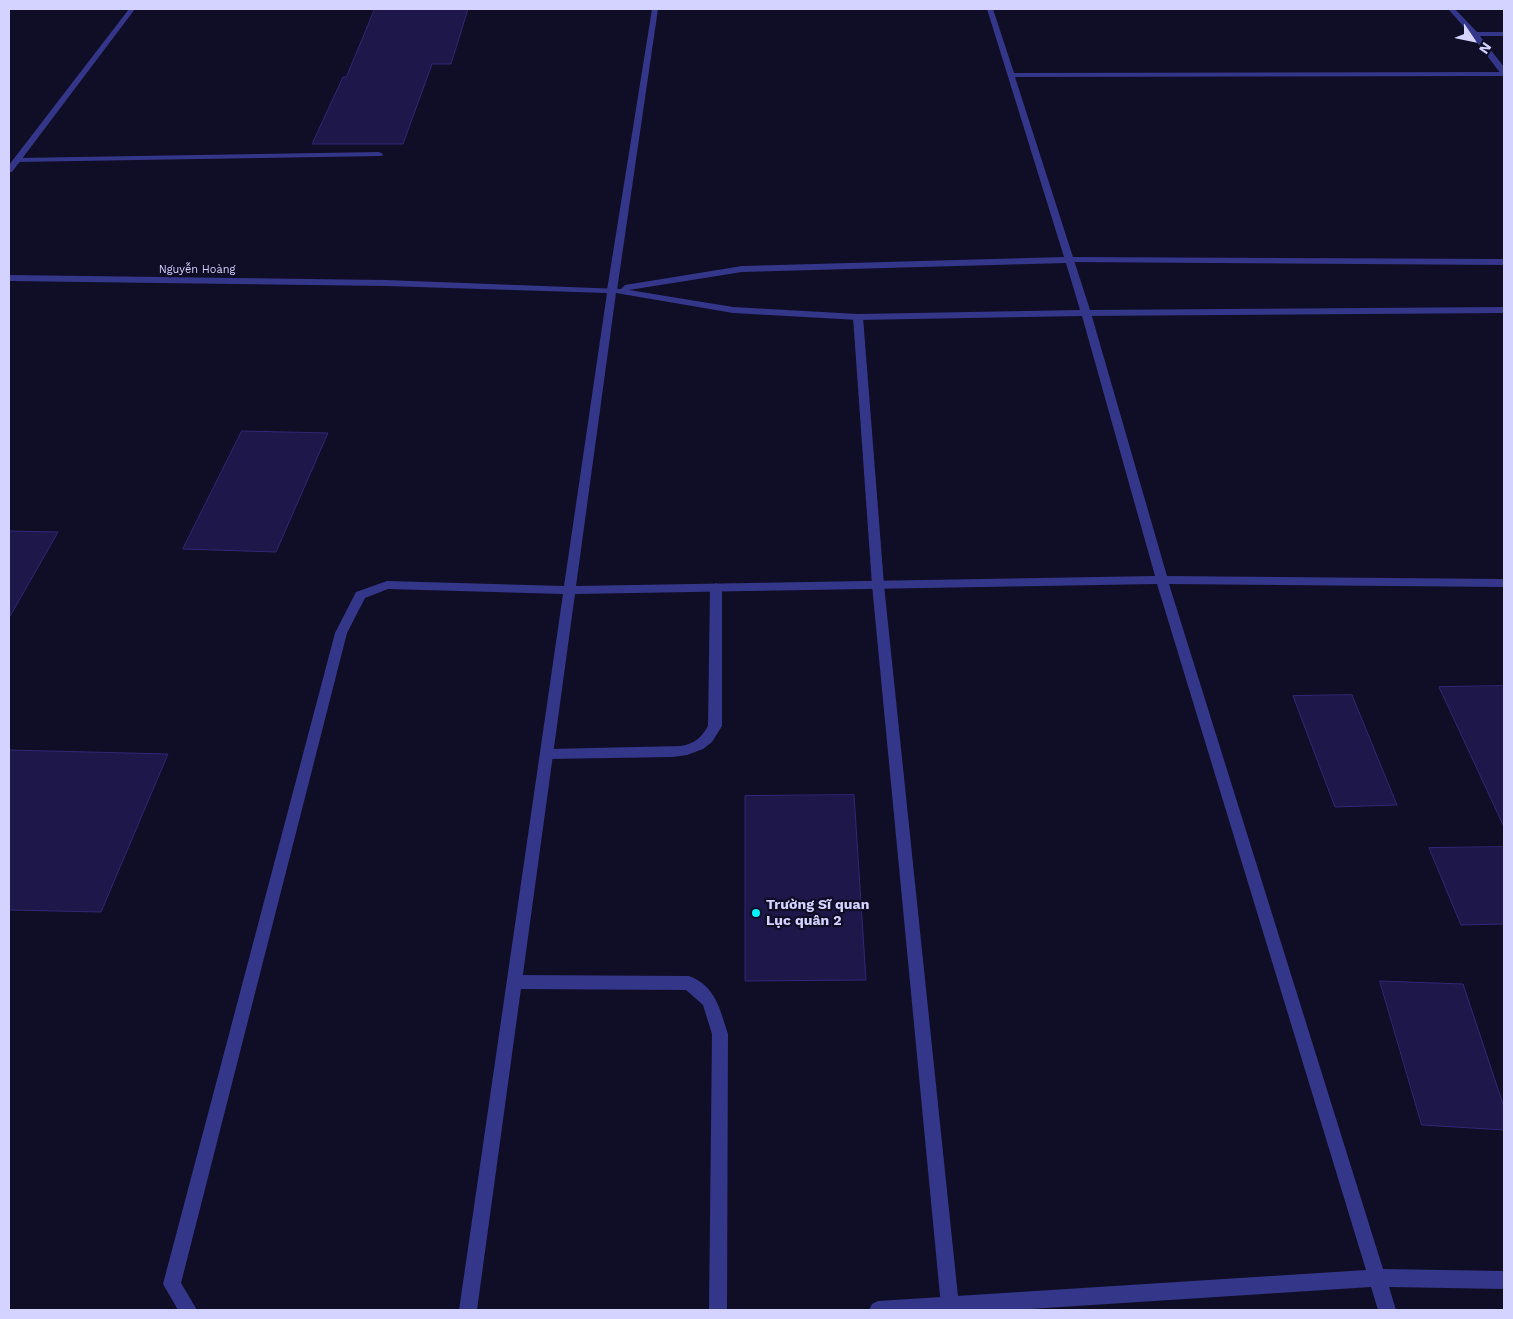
<!DOCTYPE html>
<html>
<head>
<meta charset="utf-8">
<style>
	body { margin:0 }
	#map { position:relative; width:1513px; height:1319px; overflow:hidden; background:#100d26; font-family:"Work Sans",sans-serif }
	canvas { display:block }
	.frame { position:absolute; inset:0; border:10px solid #d4d2ff; pointer-events:none }
	.north { position:absolute; left:1448px; top:15px; width:50px; height:50px; -webkit-text-stroke:4px #100d26; paint-order:stroke; rotate:124deg; font-size:14px; font-weight:700; line-height:20px; text-align:center; color:#d4d2ff }
	.north::after { content:''; display:block; margin:auto; width:18px; height:22px; background:#d4d2ff; clip-path:polygon(50% 0,100% 100%,50% 72%,0 100%) }
</style>
</head>
<body>
<div id="map">
<canvas width="1513" height="1319"></canvas>
<div class="frame"></div>
<div class="north">N</div>
</div>
<script>
const c = document.querySelector('canvas').getContext('2d');
c.lineJoin = 'round';
function fill(path, color) { c.fillStyle = color; c.fill(path, 'evenodd'); }
function stroke(path, color, width, dash) { c.strokeStyle = color; c.lineWidth = width; c.lineCap = dash ? 'butt' : 'round'; c.setLineDash(dash || []); c.stroke(path); }
function write(font, color, halo, rows, align = 'center') {
  c.font = font + ' "Work Sans",sans-serif'; c.lineWidth = 4.5; c.setLineDash([]); c.textBaseline = 'middle'; c.strokeStyle = halo; c.fillStyle = color; for (const [text, x, y, turn = 0] of rows) {
    c.save(); c.translate(x, y); c.rotate((+turn || 0) * Math.PI / 180); c.textAlign = isNaN(turn) ? turn : align; if (halo) c.strokeText(text, 0, 0); c.fillText(text, 0, 0); c.restore();
  }
}
const building = new Path2D(`
	M375 9H468L451 64H432L403 144H312L343 77H346Z
	M242 431 328 433 276 552 183 549Z
	M9 531 58 532 9 618Z
	M1504 686V827L1439 687Z
	M1352 695 1397 805 1335 807 1293 696Z
	M9 750 168 754 101 912 9 910Z
	M854 795 866 980 745 981V796Z
	M1504 847V924L1461 925 1429 848Z
	M1380 981 1463 984 1504 1107V1130L1422 1125Z`);
const service = new Path2D(`
	M652 9H658L617 290 612 293 607 290Z
	M1448 9H1455L1477 32H1504V36H1480L1504 67V74H1501L1472 36Z
	M379 152 383 154 382 156 17 162 13 160 17 158Z
	M1069 257 1504 259V265L1066 262 1064 260Z
	M1504 307V313L1086 316 1081 313 1086 310Z
	M858 314 863 317 884 585 959 1306 957 1310H943L941 1306 872 585 853 317Z
	M716 583 722 587V726L712 742 703 749 687 755 673 757 548 759 543 758 541 754 543 750 548 749 681 746C694 744 702 737 708 726L710 587Z
	M515 975 689 976C716 986 720 1010 728 1034L727 1310H709L712 1034 703 1005 686 990 515 989 510 987 507 982 510 977Z`);
const minor = new Path2D(`
	M129 9H135L12 172H9V165Z
	M987 9H993L1014 73 1504 72V76L1015 77 1091 313 1167 576 1504 579V587L1169 584 1383 1269 1504 1271V1289L1389 1287 1396 1310H1378L1371 1287 1015 1310H869L872 1304 878 1301 1366 1270 1157 584 575 594 477 1310H459L563 594 388 589 365 598 347 633 181 1283 197 1310H178L163 1284 335 633 356 592 387 581 564 586 607 293 386 286 9 281V275L386 280 621 289 625 285 742 266 1064 257ZM1066 263 1080 310 858 314 733 307 629 290 742 272ZM616 293 733 313 858 320 1082 316 1155 576 576 586Z`);
const markers = [
	[756,913,5,"#00f4fd"]
];
const farStreetnames = [
	["Nguyễn Hoàng",197,270]
];
const poiNames = [
	["Trường Sĩ quan",766,905],
	["Lục quân 2",766,921]
];
fill(building, '#1e1749');
stroke(building, '#322776', 1);
fill(service, '#343689');
fill(minor, '#343689');
for (const [x, y, r, color] of markers) { const dot = new Path2D(); dot.arc(x, y, r, 0, 2 * Math.PI); c.fillStyle = color; c.fill(dot); stroke(dot, '#100d26', 2); }
write('11px', '#d4d2ff', '#100d26', farStreetnames);
write('bold 14px', '#d4d2ff', '#100d26', poiNames, 'left');
</script>
</body>
</html>
